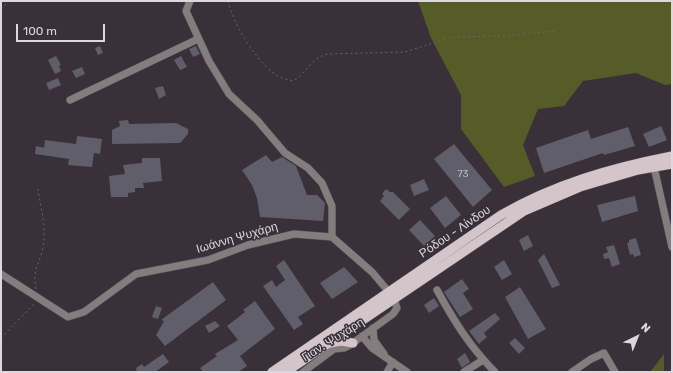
<!DOCTYPE html>
<html>
<head>
<meta charset="utf-8">
<style>
	body { margin:0 }
	#map { position:relative; width:673px; height:373px; overflow:hidden; background:#393039; font-family:Rubik,sans-serif }
	canvas { display:block }
	.frame { position:absolute; inset:0; border:2px solid #ded8de; pointer-events:none }
	.north { position:absolute; left:617px; top:317px; width:40px; height:40px; -webkit-text-stroke:3px #393039; paint-order:stroke; rotate:43deg; font-size:11px; font-weight:700; line-height:16px; text-align:center; color:#ded8de }
	.north::after { content:''; display:block; margin:auto; width:14px; height:18px; background:#ded8de; clip-path:polygon(50% 0,100% 100%,50% 72%,0 100%) }
	.scale { position:absolute; left:16px; top:24px; width:89px; height:18px; box-sizing:border-box; border:2px solid #ded8de; border-top:0; padding-left:5px; font-size:12px; line-height:14px; white-space:nowrap; color:#ded8de; -webkit-text-stroke:3px #393039; paint-order:stroke }
</style>
</head>
<body>
<div id="map">
<canvas width="673" height="373"></canvas>
<div class="frame"></div>
<div class="north">N</div>
<div class="scale">100 m</div>
</div>
<script>
const c = document.querySelector('canvas').getContext('2d');
c.lineJoin = 'round';
function fill(path, color) { c.fillStyle = color; c.fill(path, 'evenodd'); }
function stroke(path, color, width, dash) { c.strokeStyle = color; c.lineWidth = width; c.lineCap = dash ? 'butt' : 'round'; c.setLineDash(dash || []); c.stroke(path); }
function write(font, color, halo, rows, align = 'center') {
  c.font = font + ' Rubik,sans-serif'; c.lineWidth = 3; c.setLineDash([]); c.textBaseline = 'middle'; c.strokeStyle = halo; c.fillStyle = color; for (const [text, x, y, turn = 0] of rows) {
    c.save(); c.translate(x, y); c.rotate((+turn || 0) * Math.PI / 180); c.textAlign = isNaN(turn) ? turn : align; if (halo) c.strokeText(text, 0, 0); c.fillText(text, 0, 0); c.restore();
  }
}
const green = new Path2D(`
	M418 1H672V84L665 85 636 73 583 81 564 106 538 109 523 145 535 176 504 187 461 129V95L431 38Z
	M664 354V372H650Z`);
const building = new Path2D(`
	M100 46 103 53 98 55 95 48Z
	M196 46 200 54 193 57 189 49Z
	M56 56 61 65 59 66 61 71 55 74 48 60Z
	M181 56 187 67 180 70 174 60Z
	M82 67 85 74 76 78 72 71Z
	M58 78 61 85 49 90 46 83Z
	M163 86 166 95 159 99 155 88Z
	M128 120 129 124 176 123 188 129V134L180 143 112 144V130L120 126 119 121Z
	M661 126 667 140 649 147 643 134Z
	M628 127 635 146 604 155 603 153 544 173 536 148 588 130 591 139Z
	M77 136 102 139 100 154 94 153 92 167 68 165 69 159 35 154 36 146 44 148 45 140 76 144Z
	M454 144 492 190 473 207 434 159Z
	M266 155 272 162 282 157 296 166 307 195H317L325 203 323 221 260 217 257 198 252 185 242 170Z
	M142 158H160L162 181 143 183 144 188H135V192L128 193V197H111L109 176 125 174 123 165 142 163Z
	M424 179 429 190 414 196 410 185Z
	M386 189 390 192H393L410 209 399 220 380 201 384 196 382 194Z
	M446 196 461 215 445 228 430 208Z
	M635 196 638 211 602 222 597 205Z
	M420 220 435 236 424 246 409 230Z
	M528 235 533 246 524 251 519 240Z
	M636 238 641 255 634 257 633 254 630 255 627 243H629V240Z
	M614 245 620 264 612 267 609 258 604 259 603 254 608 252 606 247Z
	M544 254 560 285 552 288 538 260Z
	M284 260 315 306 298 317 303 324 294 330 263 286 272 280 276 287 285 280 276 266Z
	M504 260 512 274 502 280 494 267Z
	M344 267 358 282 332 299 320 283Z
	M462 279 469 289 463 293 473 309 460 317 444 292Z
	M213 282 226 300 165 346 156 335 164 321 161 320Z
	M520 287 546 329 528 339 505 297Z
	M434 298 439 306 429 313 424 305Z
	M255 301 275 329 240 356 247 366 238 372H203L200 368 217 356 215 354 238 340 227 326 245 312 243 310Z
	M156 306 162 308 158 319 152 317Z
	M495 313 500 319 484 333 487 337 479 344 469 331Z
	M215 321 220 326 209 333 205 326Z
	M515 338 525 348 519 354 509 343Z
	M465 353 470 362 462 368 457 359Z
	M163 354 169 362 155 372H137L136 368 142 364 144 367Z`);
const path = new Path2D(`
	M228 1C233 23 253 56 271 71 277 77 285 79 293 81 307 73 309 60 327 54L405 52 452 37 502 36 556 31
	M1 9 9 1
	M36 289C32 267 40 265 43 247 47 226 40 207 38 188
	M1 338 34 304`);
const minor = new Path2D(`
	M190 1 186 11 209 61 229 94 257 120 285 153 308 168 322 183 332 206V237
	M70 100 198 39
	M654 167 672 247
	M1 274 68 317 84 312 136 274 208 260 248 245 294 234 332 237 372 272 389 292 395 302 397 308 393 314 350 345 344 348 334 349 303 372
	M437 290C454 321 470 347 495 372
	M373 328 374 340 384 354
	M362 336 372 348 407 372
	M387 372 393 362
	M464 372 483 360
	M572 372 591 359 604 353 615 372`);
const major = new Path2D(`
	M330 343 341 341 353 343
	M272 372 501 215C555 184 611 168 672 156
	M286 372 524 211 580 187 638 170 672 164`);
const numberNames = [
	["73",463,174]
];
const streetNames = [
	["Ρόδου - Λίνδου",455,232,-34],
	["Ιωάννη Ψυχάρη",237,238,-16],
	["Γιαν. Ψυχάρη",333,340,-32]
];
fill(green, '#555c27');
fill(building, '#605e6b');
stroke(minor, '#574e57', 8);
stroke(major, '#574e57', 10);
stroke(path, '#6d646d', 1, [2, 3]);
stroke(minor, '#837d7e', 7);
stroke(major, '#d3c5c9', 9);
write('10px', '#bebac1', null, numberNames);
write('12px', '#ded8de', '#393039', streetNames);
</script>
</body>
</html>
